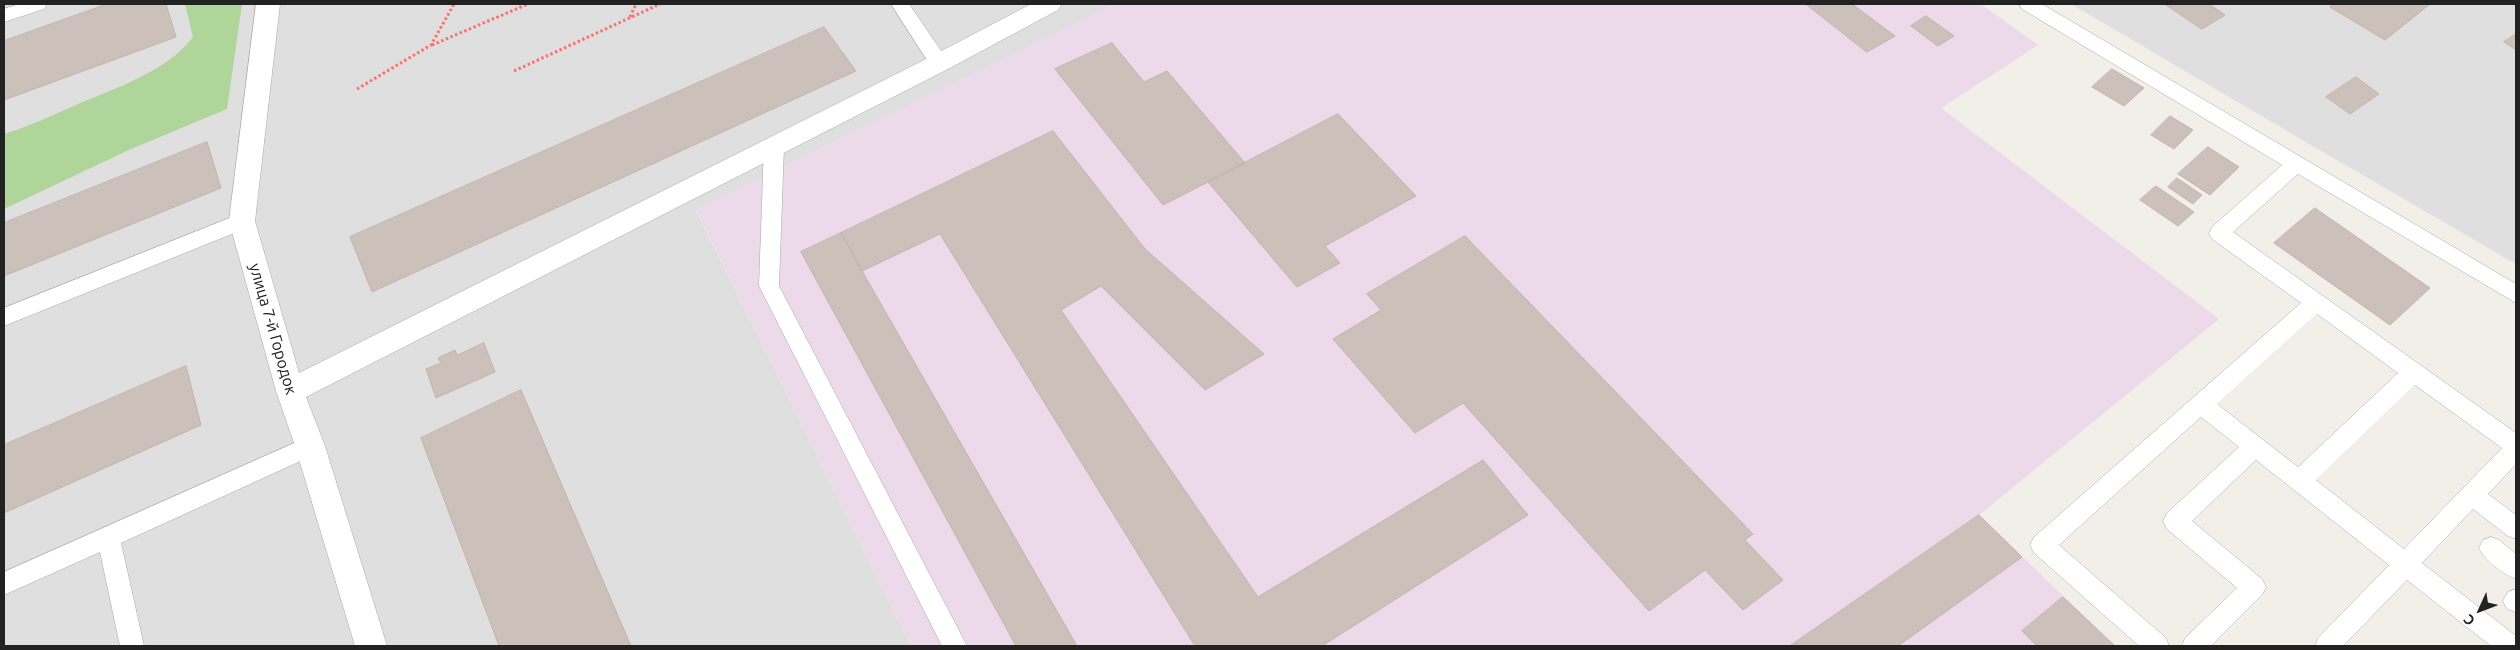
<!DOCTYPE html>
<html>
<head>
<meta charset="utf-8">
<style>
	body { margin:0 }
	#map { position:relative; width:2520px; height:650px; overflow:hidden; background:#f2eee8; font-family:Ubuntu,sans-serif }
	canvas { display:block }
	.frame { position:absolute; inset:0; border:5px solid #222; pointer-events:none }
	.north { position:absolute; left:2455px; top:585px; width:50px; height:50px; -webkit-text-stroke:4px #fff; paint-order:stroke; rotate:227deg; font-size:14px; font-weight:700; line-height:20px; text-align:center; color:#222 }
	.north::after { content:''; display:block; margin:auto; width:18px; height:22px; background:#222; clip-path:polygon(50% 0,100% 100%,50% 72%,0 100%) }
</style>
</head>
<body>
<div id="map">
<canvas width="2520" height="650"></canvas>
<div class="frame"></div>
<div class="north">С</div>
</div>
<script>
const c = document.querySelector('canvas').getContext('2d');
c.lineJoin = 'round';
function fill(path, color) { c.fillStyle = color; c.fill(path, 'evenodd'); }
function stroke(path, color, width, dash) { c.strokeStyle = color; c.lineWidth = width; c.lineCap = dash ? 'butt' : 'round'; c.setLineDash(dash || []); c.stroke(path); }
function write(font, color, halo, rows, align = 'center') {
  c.font = font + ' Ubuntu,sans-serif'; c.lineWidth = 4; c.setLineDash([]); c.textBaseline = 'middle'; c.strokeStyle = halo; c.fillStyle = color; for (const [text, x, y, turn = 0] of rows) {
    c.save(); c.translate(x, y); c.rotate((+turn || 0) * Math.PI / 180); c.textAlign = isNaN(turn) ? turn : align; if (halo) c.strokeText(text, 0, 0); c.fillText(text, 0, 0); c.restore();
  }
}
const residential = new Path2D(`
	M4 4H1115L696 210 911 646H4Z
	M2071 4H2516V264L2304 141Z`);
const industrial = new Path2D(`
	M1115 4H1980L2038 45 1941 108 2219 319 1979 515 2115 646H911L696 209Z`);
const forest = new Path2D(`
	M185 4H242L227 109 131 149 4 209V134C27 127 49 117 71 107 112 89 166 73 193 37Z`);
const building = new Path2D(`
	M107 4H166L176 37 4 100V41Z
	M1806 4H1852L1895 36 1867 52Z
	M2165 4H2209L2225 15 2202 29Z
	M2334 4H2430L2385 40 2330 7Z
	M1926 16 1954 36 1938 46 1911 26Z
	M824 27 856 71 372 292 350 237Z
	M2516 34V50L2504 42Z
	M1112 43 1144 82 1167 71 1245 163 1163 205 1055 69Z
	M2112 69 2144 88 2124 106 2092 87Z
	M2356 77 2379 94 2350 114 2326 97Z
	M1338 114 1416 196 1325 246 1340 263 1297 287 1208 182Z
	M2170 116 2193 130 2174 149 2151 135Z
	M1053 131 1145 249 1264 354 1205 390 1101 286 1061 310 1258 597 1483 460 1528 515 1322 646H1195L940 234 862 271 841 233Z
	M207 142 221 188 4 276V223Z
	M2208 147 2239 167 2210 195 2178 174Z
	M2177 178 2202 195 2193 204 2168 187Z
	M2156 186 2194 212 2178 226 2140 200Z
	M2315 208 2430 288 2390 325 2274 243Z
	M841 233 862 271 1077 646H1016L801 252Z
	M1465 236 1753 534 1745 540 1783 580 1743 610 1705 570 1649 611 1463 403 1415 433 1333 339 1381 310 1367 294Z
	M484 343 495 372 436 398 426 369 441 363 438 358 455 350 457 355Z
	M186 366 201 425 4 513V445Z
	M521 390 631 646H499L421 438Z
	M1979 515 2022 557 1898 646H1790Z
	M2063 597 2115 646H2037L2022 631Z`);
const path = new Path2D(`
	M630 17 636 4
	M432 45 528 4
	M514 71 660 4
	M357 89 431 45 454 4`);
const service = new Path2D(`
	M19 4H47L44 9 4 22V9Z
	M891 4H909L946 58 948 63 946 68 939 70 932 68Z
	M2019 4H2042L2516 284V303L2298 174 2233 232 2516 433V464L2488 494 2516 515V539L2508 536 2473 509 2422 563 2516 636V646H2491L2407 580 2343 646H2315L2318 638 2389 565 2256 460 2192 521 2262 579 2266 587 2262 595 2211 646H2182L2185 638 2237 588 2167 529 2163 521 2167 513 2239 447 2201 417 2059 545 2166 638 2169 646H2139L2034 553 2030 545 2034 537 2301 303 2212 239 2209 233 2212 227 2282 165 2022 9ZM2317 314 2398 373 2298 467 2217 404ZM2415 385 2502 448 2404 549 2316 480Z
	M774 139 781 141 784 146 779 286 967 646H942L759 286 764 146 767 141Z
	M242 213 249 215 252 221 249 227 4 326V308Z
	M310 436 318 439 321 446 318 453 121 543 144 646H120L100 552 4 595V572Z
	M2491 537 2499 540 2516 554V579C2503 574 2485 561 2479 548L2483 540Z
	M2516 589V612H2515L2507 609 2503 601 2508 592Z`);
const minor = new Path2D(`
	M256 4H280L255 221 299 373 930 57 1031 4H1062L1058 10 948 69 306 397 325 446 387 646H355L295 446 276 391 229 221Z`);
const streetNames = [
	["улица 7-й Городок",273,329,74]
];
fill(residential, '#e0dfdf');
fill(industrial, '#ecd9ea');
fill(forest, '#b0d59a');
fill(building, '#cbc0ba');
stroke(building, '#c6b3a9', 1);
stroke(service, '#a9a9a9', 1);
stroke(minor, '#a9a9a9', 1);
stroke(path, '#ff6f6c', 3, [2.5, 2.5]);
fill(service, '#fff');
fill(minor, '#fff');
write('16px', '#222', '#fff', streetNames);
</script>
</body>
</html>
